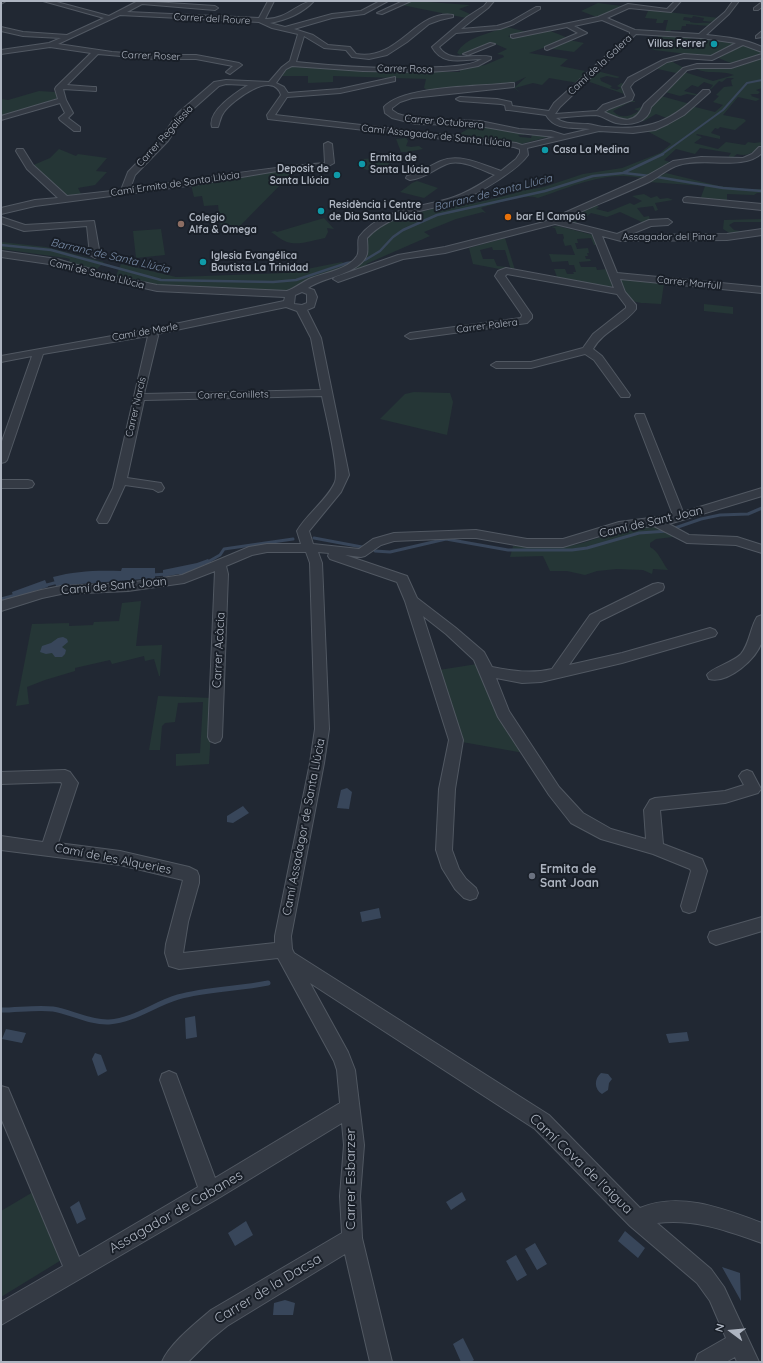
<!DOCTYPE html>
<html>
<head>
<meta charset="utf-8">
<style>
	body { margin:0 }
	#map { position:relative; width:763px; height:1363px; overflow:hidden; background:#212833; font-family:Quicksand,sans-serif }
	canvas { display:block }
	.frame { position:absolute; inset:0; border:2px solid #aeb5c1; pointer-events:none }
	.north { position:absolute; left:711px; top:1311px; width:40px; height:40px; -webkit-text-stroke:3px #191f28; paint-order:stroke; rotate:286deg; font-size:11px; font-weight:700; line-height:16px; text-align:center; color:#aeb5c1 }
	.north::after { content:''; display:block; margin:auto; width:14px; height:18px; background:#aeb5c1; clip-path:polygon(50% 0,100% 100%,50% 72%,0 100%) }
</style>
</head>
<body>
<div id="map">
<canvas width="763" height="1363"></canvas>
<div class="frame"></div>
<div class="north">N</div>
</div>
<script>
const c = document.querySelector('canvas').getContext('2d');
c.lineJoin = 'round';
function fill(path, color) { c.fillStyle = color; c.fill(path, 'evenodd'); }
function stroke(path, color, width, dash) { c.strokeStyle = color; c.lineWidth = width; c.lineCap = dash ? 'butt' : 'round'; c.setLineDash(dash || []); c.stroke(path); }
function write(font, color, halo, rows, align = 'center') {
  c.font = font + ' Quicksand,sans-serif'; c.lineWidth = 4; c.setLineDash([]); c.textBaseline = 'middle'; c.strokeStyle = halo; c.fillStyle = color; for (const [text, x, y, turn = 0] of rows) {
    c.save(); c.translate(x, y); c.rotate((+turn || 0) * Math.PI / 180); c.textAlign = isNaN(turn) ? turn : align; if (halo) c.strokeText(text, 0, 0); c.fillText(text, 0, 0); c.restore();
  }
}
const green = new Path2D(`
	M414 1 470 5 459 9 472 15 466 18 402 5Z
	M598 3 622 6 623 7 599 18 581 11Z
	M651 10 719 18 714 22 703 21 704 18 693 16 692 18 684 17 683 20 690 21V22C698 24 704 22 713 23L709 26 686 24V26H682L681 30H671L670 33 665 32 668 20H664L663 23H656L657 19 645 18 648 11Z
	M507 27 527 32 508 36 510 37 548 30 568 38 569 40 584 43 574 52 553 49 546 47 529 53 568 59 560 66 585 71 582 74 586 75 578 83 549 78 542 85 533 83 515 88 522 94 514 88 526 77 511 84 430 91 424 88 426 79 333 76V82L308 83V76H280L288 67 291 66 414 72H460V70L485 65 504 57 503 55 497 54 507 49 491 42 460 55 457 53C465 37 491 33 507 27Z
	M659 34 679 35V40H683V35L693 37 690 39C697 41 703 37 711 39L709 41 713 43 716 39 736 43 711 57 654 50 653 48Z
	M744 44 760 51V55L733 64 716 57Z
	M762 57V88L756 90 760 92 758 94H750L752 95 751 96 760 99 756 101 738 97 723 115 744 119 746 121 735 130 720 127 718 129 715 128 711 133 720 136V139L697 134 696 135 702 137 694 143 718 149 726 142 745 145 748 142 754 143 762 142V144C754 152 749 157 737 154L731 159H727L731 153 700 148 695 154 676 149 664 160 672 163 644 179C609 169 571 187 538 198 526 193 494 204 481 208L486 213 483 212 456 219 424 232 430 236 366 264 368 265 334 278 333 277 360 264 367 254 364 239 372 231 393 219 459 202 475 203 516 193 515 192 544 187 583 174 622 168 660 153 671 144 645 130 691 106 715 112 723 105 713 102 719 96 716 95 724 87 733 86 732 85 731 80 734 78H727L722 82 719 81 711 89H710L713 85 704 82 698 87 692 85 684 91 700 95 699 96 687 94 680 96 665 92 684 72 713 81 734 75C721 70 705 75 695 68L719 67Z
	M669 60 684 68 676 73 653 68Z
	M597 71 620 77 617 78 607 76 600 78 601 81 612 86 610 88 617 90 621 88 617 86 621 83 625 84 627 95 587 81Z
	M39 91 55 92 58 98 1 117V99L8 100Z
	M661 96 690 104 669 119 656 114 644 121H637Z
	M627 100 635 101V102H630L613 111C621 120 630 116 639 111L634 109 645 106 637 118 623 121 605 113 606 110Z
	M476 125 524 133V135H518L520 137 531 138 532 135 529 134 552 136 521 144 455 136Z
	M406 138 408 141 406 146 411 147 419 146 423 149 407 152H401L396 139Z
	M59 149 76 156 78 154 107 158 96 171 107 172 95 185 78 188 82 196 67 198 31 166 50 158Z
	M380 158 392 165 367 170 357 166 367 165 366 160H362L361 159Z
	M295 170 235 231 221 228 218 205 204 206 202 196 194 197 191 185 277 171Z
	M666 173 719 186 747 189H762V193H757L754 195 727 194V203L700 200 705 186 648 182Z
	M417 181 438 188 424 198 400 192 412 183Z
	M644 194 651 198 657 196 660 199 668 198 673 200 655 203 658 210 655 211 653 206 637 208 644 217 649 216 650 220 644 223 620 212 607 217 591 213 586 217 584 216 578 219 575 226 564 221 566 218 595 205 599 207 596 209 608 212 630 203 634 205 642 201 632 196Z
	M324 218 334 229 327 228 328 232 325 238C314 240 298 246 287 242 281 240 276 235 271 232L275 231 277 232Z
	M762 219V222H734L729 225 734 230 745 232 731 234 723 229 724 220Z
	M558 226 593 235 598 245H594L591 238 577 239 578 243H575L577 249 588 248 589 253H587L588 256H585L586 259H590L591 261 579 262 581 267H596L597 270 608 269 615 286 609 287 557 277 554 269H565L567 274H574L573 272H576L574 265H569L568 261 552 262 549 254 575 255 571 245 565 246 563 240 564 238 563 234H557L555 228 551 227Z
	M161 229 165 255 136 258 133 231Z
	M505 238 515 270H511L505 250H493L492 247 480 250 483 259H494L497 266 507 267 510 270H505L473 264 469 248Z
	M1 242 46 247 104 262 97 269 92 270 68 263 70 259 66 258 1 249Z
	M342 262 347 266 289 290 282 291 167 286 141 283 116 276 121 264 176 277 287 273Z
	M620 279 664 283 661 304C634 302 630 307 620 279Z
	M704 304 733 307V314L704 311Z
	M414 392 450 393 453 402 447 435 380 419 405 394Z
	M656 526 672 534 673 537 656 539 650 543V547C659 552 662 562 668 570L653 569 652 574 643 570 617 569 597 571 585 575 567 571H550L543 556 510 557 513 546 563 547 579 544 634 527Z
	M141 601 136 646 162 645 160 676H159L154 659 145 661 144 656 112 664 110 660 75 668V671L45 680 27 687 29 704 16 706 32 624 69 623V626L93 625 94 622 119 621 122 603Z
	M477 664 524 753 462 742 439 670Z
	M158 696 213 698 209 764 176 766V754L200 753 203 702 178 703 175 722 165 723 162 726 160 750H149Z
	M33 1192 63 1259 1 1297V1211Z`);
const water = new Path2D(`
	M208 559 211 562 180 576 179 574 163 577V570L197 563Z
	M122 568H155V578L56 586 53 577C75 571 97 570 121 571Z
	M45 580 48 587 16 597 13 596 12 592Z
	M63 637 67 639 68 642 62 647 66 650 65 654 62 657H55L52 653 46 654 40 652 42 646 51 643 58 638Z
	M347 788 352 792 349 809 337 808 341 790Z
	M243 806 249 813 233 823 227 822V816Z
	M379 908 381 918 362 922 360 912Z
	M195 1016 197 1037 186 1039 185 1018Z
	M6 1029 26 1033 22 1043 2 1039Z
	M687 1032 689 1041 669 1043 666 1034Z
	M95 1053 101 1055 107 1071 98 1076 92 1059Z
	M601 1073 608 1074 612 1079 609 1083 608 1090 602 1094C594 1089 594 1079 601 1073Z
	M462 1192 466 1200 451 1210 446 1202Z
	M79 1201 86 1219 77 1224 70 1207Z
	M246 1221 253 1235 235 1246 228 1233Z
	M625 1231 645 1248 638 1258 618 1241Z
	M535 1243 547 1264 537 1270 525 1249Z
	M516 1255 527 1275 517 1281 506 1261Z
	M722 1267 740 1273 741 1301Z
	M285 1300 295 1303 293 1315H273L274 1303Z
	M463 1338 474 1360 471 1362H461L453 1344Z`);
const streamFar3 = new Path2D(`
	M661 155 723 110 747 83 762 80`);
const streamFar2 = new Path2D(`
	M624 173 650 176
	M657 177 723 188 762 191
	M1 245 51 250 161 280 273 282 296 280 347 263 365 260 380 251 393 237 403 230 437 215 545 191 593 176 623 173 663 154`);
const streamFar1 = new Path2D(`
	M675 528 701 519 720 515 748 514 762 508
	M314 538 362 547
	M375 551 390 552 446 539 508 550H572L587 548 639 533 668 531
	M206 563 220 555 224 549 293 539
	M152 575 167 574
	M43 586 58 582
	M1 599 16 595`);
const stream = new Path2D(`
	M1 1010C18 1010 37 1007 53 1009 71 1012 90 1023 109 1022 135 1020 154 1004 178 997 207 989 238 989 268 983`);
const minor = new Path2D(`
	M1 1H6L1 4Z
	M43 1H53L109 16 138 1 215 6 218 8 215 10 142 4 127 12 259 18 268 1H274L265 19C287 20 299 1 314 1 303 13 286 20 270 23L285 27 332 14 361 11 380 1H388L364 14 332 18 294 29 313 35 328 45 350 47 356 54C398 62 416 9 453 15V17L440 20 429 24 407 42 387 55 369 59 352 57 346 50 324 48 304 36 296 62C344 67 393 70 441 67 455 66 470 66 482 59 464 59 443 67 432 47L467 17 484 6 488 1H494L488 8 461 29 497 26 510 22 536 7H540V9L514 24 500 29 456 33 439 47C451 65 474 52 491 57V59L478 66 457 70 428 72 363 71 292 66 286 69 276 83 284 87 288 93 340 89 395 77V81L340 93 287 97 275 115 516 143 522 145 555 137 519 133 474 125 416 124 392 118 385 113 384 107C404 85 481 87 511 83H514V87L412 98 400 102 392 108V110L398 114 416 119 480 121 519 129 551 131 564 135 590 129C574 127 555 131 546 115L509 110H506L505 105 501 104 460 101 456 99 460 97 497 99 511 102 512 106 549 111 554 103 630 34V32L602 20 574 26 587 33 547 50 545 49V47L578 33 567 27 513 38 511 37V35L598 17 628 4 667 9 675 1H681L671 12 629 8 607 18 635 30 699 34 725 12 733 1H739L729 14 706 35C725 37 745 39 762 47V52L743 45 712 60 684 58 667 62 634 82 630 87 634 95 632 100 609 109 604 112C623 121 635 126 644 104L683 68 697 64H730L762 54V58L731 68H697L687 70 651 107C648 123 630 126 616 123 609 121 603 116 596 115 583 115 569 117 556 118 565 125 577 123 588 124 595 125 600 127 606 127 649 131 673 121 703 90H709L710 92 684 115 668 124 655 130 633 133 599 131 527 148 528 155C521 165 510 172 500 179 485 189 469 198 451 203 421 212 389 214 367 238 367 243 368 249 367 254 361 274 323 277 308 288L314 290 317 297 314 307 307 310 321 338 349 475 341 492 309 531 313 544 359 549 373 539 394 533 476 530 527 539H563L619 522 673 515 635 416 636 414H644L683 512 762 488V496L669 524 689 535 737 537 762 545V553L736 545 687 543 654 526 620 530 563 547H527L476 538H463L394 541 381 545 365 556 361 557 345 555 407 576 417 598 456 628 484 652 492 667C513 671 531 674 552 669L590 615 653 584 658 583 663 584 664 587 663 590 600 621 569 665 622 653 710 628 715 630 717 633 715 636 622 663 541 682 522 683 496 678 509 711 559 787 583 813 611 829 646 839 644 810 650 800 655 798 725 791 744 785 739 776 742 772 747 770 752 772 761 789 758 793 725 803 660 810 663 844 702 859 707 871 695 911 689 913 683 911 681 906 691 871 690 869 653 854 601 839 571 823 549 795 498 717 474 660 446 634 423 616 463 740 455 789 452 850 459 869 466 879 476 888 478 893 476 898 470 900 464 898 455 889 442 868 436 850 439 789 449 740 405 601 397 582 330 559 328 556 329 553 318 552 322 563 329 729 324 763 291 936 292 949 294 953 549 1115 640 1208C680 1191 724 1209 762 1223V1243C728 1231 694 1218 657 1223L711 1269 724 1287 759 1362H737L735 1357 726 1362H695L698 1354 726 1338 710 1301 697 1283 630 1226 535 1129 310 983 348 1052 355 1070 364 1145 360 1196 362 1238 392 1362H370L345 1254 227 1326 210 1340 188 1362H162C170 1343 196 1323 211 1310L342 1233 340 1196 344 1145 342 1123 217 1199 1 1325V1302L63 1266 1 1118V1086L8 1088 79 1257 198 1187 160 1080 162 1074 169 1071 176 1074 215 1178 340 1103 337 1070 334 1061 278 958 179 969 169 966 165 953 166 944 183 880 120 865 1 850V836L43 842 62 784 61 782 1 784V772L65 770 70 772 78 783 58 843 120 851 189 867 197 871 199 876V883L188 922 183 953 275 943V936L310 763 315 729 310 563 306 552H267L252 555 226 566 228 574 222 737 220 741 215 743 210 741 208 737 215 571 184 583 128 591 61 594 42 598 1 611V601L41 590 61 586 128 583 182 575 249 547 267 544H301L297 531C307 514 328 499 335 482 340 470 325 412 322 396L144 400 127 478 161 483 164 488 162 491 158 492 153 489 125 485 109 520 107 523H99L97 520 113 488 148 336 43 354 7 460 5 462 1 463V444L32 356 1 362V356L151 329 284 301 285 297 157 291 109 280 56 265 1 257V251L57 259 114 276 157 285 287 291C295 288 301 283 309 279 323 273 348 270 357 256 360 251 357 243 359 237 381 208 422 208 454 197 469 192 482 183 495 175 482 170 464 160 450 163 436 167 427 178 410 180L406 178 407 176C420 173 429 166 441 161 460 153 483 165 501 171L516 159 520 153V149L514 147 268 119 267 115 281 95C273 69 232 101 224 112 220 117 220 122 218 127H212C207 111 237 92 248 85L226 84 219 86 184 117 168 141 135 175 130 189C195 180 260 168 325 163L324 144 328 142 332 144 334 163 327 167 277 171 194 185 35 206 1 214V208L35 200 58 198 27 169 16 151 17 149H23L33 165 67 196 121 190 128 172 162 137 178 113 214 82 226 80 269 82 282 67 290 61 298 34 272 28 259 22 120 15 58 44 112 52 155 55H196L239 63 242 65 230 74 226 72 233 66 196 59H155L98 54 67 85 93 87H96V91L63 89 66 100 73 113 68 118 80 127V131H74L60 120 59 118 65 113 60 103 1 120V116L58 99 55 89 56 87 91 53 50 47 1 54V50L49 43 61 38 23 36 1 31V27L23 32 67 35 104 18ZM636 34 701 38 736 43 711 56 684 54 663 60 628 78 622 87 626 97 603 105 597 111 555 114 560 107ZM302 292 307 294V303L302 305 294 304 295 295ZM286 307 297 311 311 338 321 390 144 394 158 336 157 334Z
	M403 1H411L382 14 377 13Z
	M762 2V7L758 10H754V8Z
	M762 31V37L756 38V36Z
	M490 43 495 44 468 55 463 54Z
	M759 147H762V153C744 171 703 157 679 165 668 168 659 177 649 182 621 195 591 207 562 220L617 234 649 220 668 219 672 222 668 225 651 226 629 235 727 234 762 229V235L727 240 621 241 602 236 617 273 762 287V293L620 279 625 292 636 305V309C624 325 603 331 593 349L602 356 630 395 629 397H621L594 360 585 354 531 368H496L491 365 496 362H531L583 348 593 334 626 308V306L617 294 507 274 505 276 532 315V318L527 323 410 339 405 336 410 333 521 318 522 315 495 276 498 271 506 268 614 288 592 233 555 224 445 253 403 259 341 281 338 282 333 279 335 277 398 255 445 247 544 222 645 177 673 161 701 157 743 158 752 154Z
	M687 197 762 204V210L684 202 683 200 684 198Z
	M1 217 25 225 94 221 100 255 95 258 90 255 87 226 24 231 1 223Z
	M1 480H28L32 481 34 484 32 487 28 488H1Z
	M762 615C762 623 763 633 762 641 757 659 728 684 709 679L707 675C711 668 732 663 741 654 750 643 750 628 757 617Z
	M762 917V931L716 945 710 942 708 937 710 932Z`);
const markers = [
	[714,44,4,"#0f9aa8"],
	[545,150,4,"#0f9aa8"],
	[362,164,4,"#0f9aa8"],
	[337,175,4,"#0f9aa8"],
	[321,211,4,"#0f9aa8"],
	[508,217,4,"#e8710a"],
	[181,224,4,"#8d6e63"],
	[203,262,4,"#0f9aa8"],
	[532,876,4,"#6b7280"]
];
const farStreetnames = [
	["Carrer del Roure",212,19,3],
	["Carrer Roser",151,56,2],
	["Camí de la Galera",600,65,-43],
	["Carrer Rosa",405,69,1],
	["Carrer Octubrera",444,122,5],
	["Carrer Regalissia",165,136,-48],
	["Camí Assagador de Santa Llúcia",436,136,6],
	["Camí Ermita de Santa Llúcia",175,184,-8],
	["Assagador del Pinar",669,237],
	["Camí de Santa Llúcia",97,274,14],
	["Carrer Marfull",689,283,6],
	["Carrer Palera",487,326,-7],
	["Camí de Merle",145,332,-10],
	["Carrer Conillets",233,395,-1],
	["Carrer Narcís",136,407,-77]
];
const farPoinames = [
	["Villas Ferrer",706,44,"right"],
	["Casa La Medina",553,150],
	["Ermita de",370,158],
	["Santa Llúcia",370,170],
	["Deposit de",329,169,"right"],
	["Santa Llúcia",329,181,"right"],
	["Residència i Centre",329,205],
	["de Dia Santa Llúcia",329,217],
	["bar El Campús",516,217],
	["Colegio",189,218],
	["Alfa & Omega",189,230],
	["Iglesia Evangélica",211,256],
	["Bautista La Trinidad",211,268]
];
const farWaternames = [
	["Barranc de Santa Llúcia",493,193,-14],
	["Barranc de Santa Llúcia",110,256,13]
];
const streetNames = [
	["Camí de Sant Joan",651,522,-13],
	["Camí de Sant Joan",114,586,-5],
	["Carrer Acàcia",219,650,-87],
	["Camí Assadagor de Santa Llúcia",304,827,-79],
	["Camí de les Alqueries",113,859,11]
];
const poiNames = [
	["Ermita de",540,869],
	["Sant Joan",540,883]
];
const nearStreetnames = [
	["Camí Cova de l'aigua",581,1164,44],
	["Carrer Esbarzer",351,1179,-90],
	["Assagador de Cabanes",176,1212,-30],
	["Carrer de la Dacsa",268,1289,-31]
];
fill(green, '#253636');
fill(water, '#38465a');
stroke(streamFar3, '#38465a', 2);
stroke(streamFar2, '#38465a', 2.5);
stroke(streamFar1, '#38465a', 3);
stroke(stream, '#38465a', 5);
stroke(minor, '#515862', 2);
fill(minor, '#343a44');
for (const [x, y, r, color] of markers) { const dot = new Path2D(); dot.arc(x, y, r, 0, 2 * Math.PI); c.fillStyle = color; c.fill(dot); stroke(dot, '#191f28', 1.5); }
write('10px', '#aeb5c1', '#191f28', farStreetnames);
write('bold 10px', '#aeb5c1', '#191f28', farPoinames, 'left');
write('italic 11px', '#798ca7', '#191f28', farWaternames);
write('12px', '#aeb5c1', '#191f28', streetNames);
write('bold 12px', '#aeb5c1', '#191f28', poiNames, 'left');
write('14px', '#aeb5c1', '#191f28', nearStreetnames);
</script>
</body>
</html>
